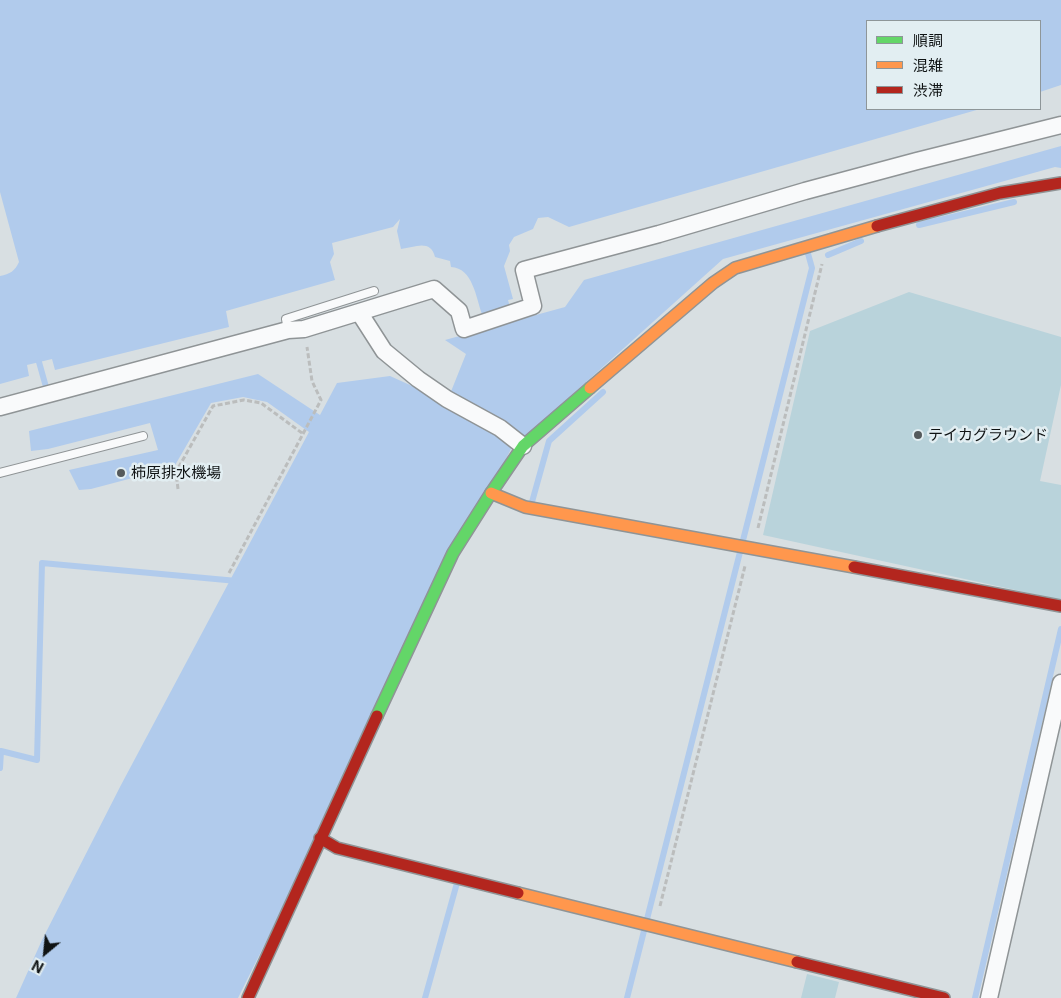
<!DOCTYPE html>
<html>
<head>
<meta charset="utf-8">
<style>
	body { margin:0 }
	#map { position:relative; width:1061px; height:998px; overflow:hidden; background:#d8dfe2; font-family:Inter,"Noto Sans JP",sans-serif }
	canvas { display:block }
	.legend { position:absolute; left:866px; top:20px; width:175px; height:90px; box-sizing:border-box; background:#e2eef2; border:1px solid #8e9699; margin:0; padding:6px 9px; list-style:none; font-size:15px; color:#0f1314 }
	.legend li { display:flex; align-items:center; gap:10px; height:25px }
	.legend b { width:25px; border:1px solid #8e9699 }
	.north { position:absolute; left:20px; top:928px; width:50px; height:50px; -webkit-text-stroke:4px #e2eef2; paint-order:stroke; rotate:208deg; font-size:14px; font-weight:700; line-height:20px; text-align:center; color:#0f1314 }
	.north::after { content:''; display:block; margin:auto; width:18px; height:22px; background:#0f1314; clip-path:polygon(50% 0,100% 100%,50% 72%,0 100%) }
</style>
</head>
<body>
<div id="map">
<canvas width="1061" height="998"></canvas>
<ul class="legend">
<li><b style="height:6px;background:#63d668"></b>順調</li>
<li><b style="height:6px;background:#ff974d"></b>混雑</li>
<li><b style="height:6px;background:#b3261e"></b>渋滞</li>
</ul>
<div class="north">N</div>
</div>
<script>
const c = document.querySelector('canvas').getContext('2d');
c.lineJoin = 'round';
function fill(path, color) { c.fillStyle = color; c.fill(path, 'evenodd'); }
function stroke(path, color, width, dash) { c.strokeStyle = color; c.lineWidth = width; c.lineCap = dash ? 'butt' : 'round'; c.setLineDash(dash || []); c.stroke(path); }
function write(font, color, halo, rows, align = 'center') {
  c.font = font + ' Inter,"Noto Sans JP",sans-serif'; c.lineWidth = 5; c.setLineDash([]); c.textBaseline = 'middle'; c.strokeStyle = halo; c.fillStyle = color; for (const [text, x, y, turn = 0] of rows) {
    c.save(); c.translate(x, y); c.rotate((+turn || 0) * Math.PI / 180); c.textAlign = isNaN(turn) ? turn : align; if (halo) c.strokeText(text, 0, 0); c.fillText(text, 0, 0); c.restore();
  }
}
const green = new Path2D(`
	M909 292 1061 337V385L1040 481 1061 485V600L763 535 810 331Z
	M807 974 839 982 835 998H801Z`);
const water = new Path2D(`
	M0 0H1061V85L1040 92V21H867V109H980L569 227 548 217 538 218 533 229 514 237 509 245 510 251 504 266 513 299 508 300 510 307 482 314C476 298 473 268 451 267L450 261 435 257C431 239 415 247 401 249L397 231 400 219 393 227 332 243 334 254 330 262 335 280 226 311 229 327 55 370 52 359 27 365 29 376 0 384V276C10 274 15 271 19 262L0 192Z
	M1061 146V168L1055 167 723 259 525 437 508 439 511 449 238 998H16L42 940 121 785 309 432 267 402 243 397 211 403 174 467 91 489 79 490 69 470 158 450 150 423 48 449 31 451 29 431 258 374 320 415 337 383 390 376 421 390 446 404 466 354 445 340 565 307 584 280Z`);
const stream = new Path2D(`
	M919 225 1014 202
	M828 255 861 241
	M39 362 46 387
	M532 502 549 441 603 392
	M0 768 1 751 37 760 42 563 237 581
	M425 998 457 883
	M627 998 812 268 807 250
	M975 998 1061 629`);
const path = new Path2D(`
	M178 489 176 472 213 406 244 400 261 403 302 433
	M758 528 822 264
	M229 573 321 400 312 381 307 347
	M660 906 745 566`);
const lane = new Path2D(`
	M288 330 286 319 374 291
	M0 473 143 436`);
const street = new Path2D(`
	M359 312 384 351 418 379 447 399 500 428 523 446
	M0 407 288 330 304 329 434 289 459 311 464 329 533 306 524 270 659 234 805 191 917 161 1061 125
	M989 998 1061 683`);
const fast = new Path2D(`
	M377 716 453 553 491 493 523 446 590 388`);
const slow = new Path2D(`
	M590 388 713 283 735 268 877 226
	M491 493 525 507 854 567
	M518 893 797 962`);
const jam = new Path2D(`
	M877 226 1000 193 1061 183
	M854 567 1061 606
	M320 838 337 848 518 893
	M797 962 944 998
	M248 998 377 716`);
const markers = [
	[918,435,5,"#555a5c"],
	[121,473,5,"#555a5c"]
];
const poiNames = [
	["テイカグラウンド",928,435],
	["柿原排水機場",131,473]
];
fill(green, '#b9d3db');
fill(water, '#b1cbec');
stroke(stream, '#b1cbec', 6);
stroke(lane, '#8f9496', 10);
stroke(street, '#8f9496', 19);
stroke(fast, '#8f9496', 14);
stroke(slow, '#8f9496', 14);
stroke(jam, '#8f9496', 14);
stroke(path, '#bbbdbd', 3, [5, 2.5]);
stroke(lane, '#f9fafb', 8);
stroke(street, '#f9fafb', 16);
stroke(fast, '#63d668', 11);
stroke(slow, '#ff974d', 11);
stroke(jam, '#b3261e', 11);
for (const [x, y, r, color] of markers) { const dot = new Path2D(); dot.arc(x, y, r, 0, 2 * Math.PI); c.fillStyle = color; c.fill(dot); stroke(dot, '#e2eef2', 2); }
write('15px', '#0f1314', '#e2eef2', poiNames, 'left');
</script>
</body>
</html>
